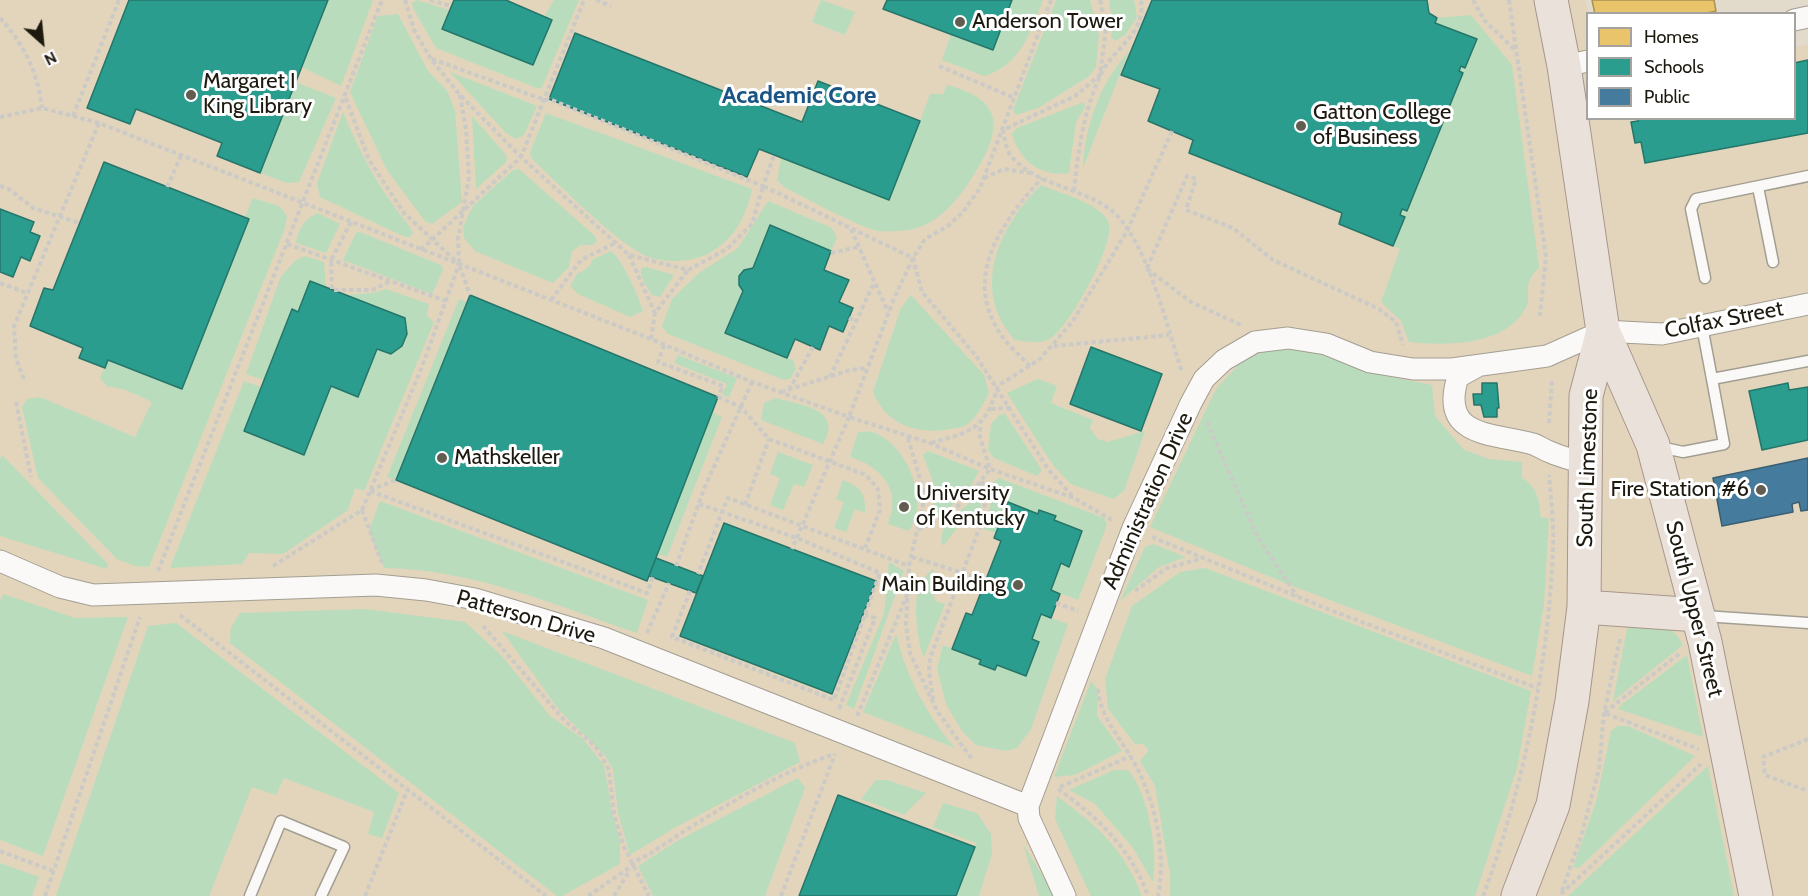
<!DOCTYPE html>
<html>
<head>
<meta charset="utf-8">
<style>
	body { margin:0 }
	#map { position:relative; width:1808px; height:896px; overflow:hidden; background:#e2dacb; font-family:Cabin,sans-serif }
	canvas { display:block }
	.legend { position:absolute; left:1586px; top:12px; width:210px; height:108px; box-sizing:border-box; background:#fff; border:2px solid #a5a39f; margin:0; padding:8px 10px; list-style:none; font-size:18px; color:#1d190f }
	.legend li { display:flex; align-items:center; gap:12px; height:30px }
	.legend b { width:30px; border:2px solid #a5a39f }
	.north { position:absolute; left:12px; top:12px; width:60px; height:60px; -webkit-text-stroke:4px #fff; paint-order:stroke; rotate:153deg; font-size:16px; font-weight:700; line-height:24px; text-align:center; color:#1d190f }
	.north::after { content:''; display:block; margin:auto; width:21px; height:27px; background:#1d190f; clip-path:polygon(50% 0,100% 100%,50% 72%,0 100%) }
</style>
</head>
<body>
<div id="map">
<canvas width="1808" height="896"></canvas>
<ul class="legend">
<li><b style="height:16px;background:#e9c46a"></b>Homes</li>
<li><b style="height:16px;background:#2a9d8f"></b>Schools</li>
<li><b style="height:16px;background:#457b9d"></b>Public</li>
</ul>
<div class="north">N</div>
</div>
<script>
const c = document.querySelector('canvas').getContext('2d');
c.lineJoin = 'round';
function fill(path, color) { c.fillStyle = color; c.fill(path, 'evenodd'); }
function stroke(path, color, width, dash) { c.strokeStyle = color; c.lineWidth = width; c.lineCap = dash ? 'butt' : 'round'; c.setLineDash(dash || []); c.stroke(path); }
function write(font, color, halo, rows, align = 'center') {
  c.font = font + ' Cabin,sans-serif'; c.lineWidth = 6; c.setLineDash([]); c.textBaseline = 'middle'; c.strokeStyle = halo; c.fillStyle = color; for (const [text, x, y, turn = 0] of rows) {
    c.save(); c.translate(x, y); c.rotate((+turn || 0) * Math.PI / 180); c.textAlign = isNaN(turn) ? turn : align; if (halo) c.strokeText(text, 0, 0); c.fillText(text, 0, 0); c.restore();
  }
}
const built = new Path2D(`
	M0 0H1585L1588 13V118H1794L1795 47 1808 44V896H0Z`);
const green = new Path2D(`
	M328 0H373L341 86 302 67Z
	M417 0 449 10 443 29 533 64 551 20 544 17 554 0H579L542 87 539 89 436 48 414 10 412 3Z
	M821 0 855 12 845 35 812 22Z
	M1012 0H1043C1030 33 1021 65 984 76L942 60 951 34 993 50Z
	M1056 0H1090L1099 35 1096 67 1088 77 1038 108 1016 115 1013 110Z
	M1109 0H1134L1137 17 1126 34 1115 41 1111 37 1113 26Z
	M398 14 428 71 447 91 455 111 462 202 432 224 425 221 387 170 350 92 378 16Z
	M1471 15 1512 65 1539 267C1536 271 1530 277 1529 282 1526 290 1530 298 1527 305 1509 346 1447 346 1409 342L1401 321 1381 302 1400 249 1393 246 1405 217 1400 215 1462 73 1459 71 1476 39 1435 23 1437 18Z
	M1129 51 1083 168C1085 125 1100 83 1129 51Z
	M450 72 537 106 524 135 516 139 506 133Z
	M296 82 336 98 299 182 287 183 260 173Z
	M947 85C1004 100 1003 128 975 173 961 195 944 219 917 228 906 231 891 232 880 231 866 231 802 196 784 187L777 180 781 157 920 121 930 94H943Z
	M1084 102 1085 107 1076 122 1069 173C1040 177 1020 161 1012 134L1017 128Z
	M343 112C361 156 380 190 410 227L413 233 410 237H405L320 197 317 183Z
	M546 113 752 189C746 217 735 238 711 252 692 263 664 264 644 255 612 239 560 185 532 159L530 152Z
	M472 116 506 155 507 161 476 189Z
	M519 169 595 236 597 241 593 245H581L572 251 569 267 553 283 475 251 464 238 463 227 473 206 513 170Z
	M1041 185C1061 194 1098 202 1108 221 1118 240 1069 327 1051 338 1042 345 1025 341 1015 340 970 289 998 228 1041 185Z
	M253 198 279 206 287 216 285 228 149 567 135 566 117 559 38 478 22 407 27 399 40 397 135 437 152 402 126 390 107 386 100 378 108 360 182 389 249 219 245 217Z
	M768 201 832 228 837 238 831 251 771 225 753 268 744 270 738 278 743 291 726 333 793 360 796 369 791 378 784 380 668 334 662 326 672 299 699 273 738 248Z
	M318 213 340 224 326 253 296 243C298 229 305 218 318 213Z
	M360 232 441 265 443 270 432 294 343 260 356 233Z
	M611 251C623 260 638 296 643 311L630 317 578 294 570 286 577 274 590 266 592 260Z
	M305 256 324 262 326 288 310 281 298 312 292 310 264 380 246 374 281 276 296 260Z
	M646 267 674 275 660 297 652 295C647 287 640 277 641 268Z
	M386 289 429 304 427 316 434 322 364 491 355 488 348 510 283 554 249 553 242 564 170 568 244 381 261 387 244 432 303 455 331 386 358 397 377 349 391 354C405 343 407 336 405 318L346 295 373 293Z
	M911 295 984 375 989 393C983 405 977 416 968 424 963 428 955 428 950 429 918 435 886 425 873 392L901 308Z
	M459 299 467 302 396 480 387 477Z
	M1271 349 1319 351 1348 364 1391 377 1432 385 1435 416 1464 450 1489 459 1522 462V478C1538 487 1539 501 1541 518H1549L1544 604 1532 676 1290 585 1150 527 1216 389 1243 360Z
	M678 355 737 378 729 397 722 395 727 384 674 363Z
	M1038 379 1057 386 1051 403 1093 420 1090 428 1098 439 1108 442 1145 431 1124 491 1113 499 1071 484 1052 464 1007 393Z
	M776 398C801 405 844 409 823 444L761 420 764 403Z
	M712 412 722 417 667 557 657 554Z
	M1005 414 1042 470 1037 476 994 458 988 450 991 424 999 415Z
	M858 432C862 432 868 431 872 432 906 442 931 501 909 531L888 524C889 519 891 514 892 509 896 482 874 464 850 457Z
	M928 451 979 471 969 490 940 516H934L933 512V482L923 455Z
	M778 452 813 465 804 487 794 484 783 510 770 505 780 478 770 474Z
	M2 455 108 564 107 569 0 536V459Z
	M999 478 1104 518 1107 524 1104 533 1078 600 1051 590 1061 563 1069 566 1082 531 1054 520 1055 516 1040 510 1038 514 1008 502 996 533 984 529 992 499 990 485Z
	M843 480C861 487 866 494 865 513L855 509 846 532 834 528 844 502 836 499Z
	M980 495 981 506 975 526 962 522 943 546C934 525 966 507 980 495Z
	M380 501 648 600 637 633C555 605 472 569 384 568L369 530Z
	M1153 544 1186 557 1159 567 1120 601 1145 547Z
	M889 562 904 571 854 709 846 705 884 614Z
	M934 568 931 579 935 601 945 604 924 657C917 643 912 596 921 582 924 577 930 572 934 568Z
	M1205 568 1531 691 1517 768 1475 896H1170V875L1155 786 1140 761 1149 750 1143 744H1135L1108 709 1105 679 1132 606 1180 572Z
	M3 594 75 618 128 617 43 856 0 840V602Z
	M365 609 465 622 502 656 550 716 583 739 604 765 613 817 620 840V864L562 896H557L230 643 231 627 240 613Z
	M1041 614 1068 624 1031 729 1017 748 1006 751 976 745 962 731 946 704 937 669 943 645 981 660 980 664 994 670 997 665 1026 676 1039 642 1032 639Z
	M1639 622C1660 625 1673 625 1683 645L1613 701 1627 629Z
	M176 623 399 793 382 838 368 834 374 812 284 778 276 795 252 787 209 896H56L148 626Z
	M502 631 795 743 800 762 678 826 630 855 618 813 613 769 604 754 560 711Z
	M896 634C906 676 927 715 955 748L863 712Z
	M1687 655 1703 737 1618 709 1621 705Z
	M1091 681 1098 690 1097 716 1122 751 1075 775 1054 777Z
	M1617 726H1628L1695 756 1579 868 1573 867 1596 802 1611 731Z
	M1708 766 1734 896H1568Z
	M1114 770H1128C1149 794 1158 852 1153 882L1133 848 1095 804 1069 790Z
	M798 778 805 788 765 896H653L638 866 677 841Z
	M876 780H887L926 793 904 815 861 799Z
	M1057 796C1097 826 1123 847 1142 896H1091L1055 819Z
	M943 803 977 813 991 834 992 854 979 896H956L976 843 933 827Z
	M1023 844 1055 896H1039Z
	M0 863 39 877 32 896H0Z`);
const homes = new Path2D(`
	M1592 0H1714L1716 11 1702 14H1595Z`);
const schools = new Path2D(`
	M129 0H328L260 173 217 156 222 143 136 109 130 124 87 108Z
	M454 0H506L552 20 533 65 442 29Z
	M887 0H1012L993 50 883 9Z
	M1152 0H1427L1429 13 1437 18 1435 23 1477 39 1465 68 1461 66 1459 71 1463 73 1407 211 1402 209 1400 215 1405 217 1393 246 1339 224 1342 213 1189 153 1193 140 1148 121 1160 89 1121 75Z
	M575 33 802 122 818 81 920 121 889 200 759 149 747 177 549 99Z
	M1808 60V133L1645 163 1641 142 1635 143 1631 122 1638 121V118H1794V63Z
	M104 162 249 219 182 389 108 360 105 368 79 358 83 348 30 326 44 288 53 290Z
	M0 209 34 222 30 232 40 236 30 261 21 257 13 277 0 272Z
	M770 225 831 251 824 270 849 280 839 302 853 308 843 332 829 326 820 350 795 339 787 358 725 333 743 291 739 285V276L744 270 753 268Z
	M310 281 405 318 407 334 402 346 391 354 377 349 358 397 331 386 304 455 244 431 292 309 298 312Z
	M470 295 718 397 647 581 396 480Z
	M1091 347 1162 374 1141 431 1070 404Z
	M1482 383H1497L1499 408H1497V417H1484L1481 405H1474L1473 394H1482Z
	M1788 383 1789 390 1808 387V440L1762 450 1749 391Z
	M1008 502 1038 514 1039 510 1056 516 1054 520 1082 531 1069 567 1061 563 1051 590 1060 594 1051 618 1041 614 1032 639 1039 642 1026 676 997 665 995 670 979 664 981 660 952 649 966 613 972 615 1001 541 994 538Z
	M724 523 876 581 832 694 680 636Z
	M656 558 703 576 696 593 649 576Z
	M838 795 975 847 956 896H799Z`);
const public = new Path2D(`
	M1808 458V510L1801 511 1799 502 1792 504 1793 512 1722 526 1713 478Z`);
const path = new Path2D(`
	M405 0 414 30 431 59 459 94 521 157 629 255 688 270 727 249 752 224 763 186 913 258 922 292 976 356 1048 469 1074 498
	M430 0 451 6
	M596 0 611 6
	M1051 0 980 188 963 212 948 226 925 239 913 258 893 301 849 417 930 443 990 469 1074 498 1112 520
	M1100 0 1106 28 1100 75 1075 96 1003 130C1005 138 1006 150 1011 156 1036 186 1081 187 1111 210 1147 239 1167 328 1182 372
	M1473 0 1484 20 1514 49
	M1509 0 1546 257 1540 316
	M0 18C24 44 38 73 42 108
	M432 59 545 100 549 99 763 186 774 155
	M939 66 1012 97
	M460 95 466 129 469 177 458 239 459 264 470 295
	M73 116 119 0
	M0 117 42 108 99 123 651 339 752 382 849 417 792 549
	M984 178 1004 169 1030 173
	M0 186 9 189 33 208 80 223
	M167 187 181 156
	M1074 191C1078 152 1083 114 1099 78 1111 48 1146 37 1141 0
	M351 222 331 260 332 290H372L389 282
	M851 229 888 312
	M287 244 446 301
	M421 250 521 157 584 0
	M831 253 858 247
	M629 255 655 313
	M1147 268 1187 176 1196 179 1186 210 1233 228 1273 260 1379 309 1396 322 1403 345
	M1147 269 1191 302 1241 325
	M0 283 27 293
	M551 300 581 260 615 243
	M849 318 855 321
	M651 339 655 313 688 270
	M664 345 658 362 723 386 718 397
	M1054 346 1169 335
	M1030 366C1017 353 1002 340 994 323 966 268 1007 217 1042 178
	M830 377 874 283
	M24 379 16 359 14 326 99 123
	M789 390 813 347
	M781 392 850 370 867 368
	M718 397 741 407 769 439 866 475 878 489 880 510 865 548
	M16 402 31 477
	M991 409 1010 408
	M1207 422 1258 538 1297 596
	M1549 423 1552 380
	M908 438 925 496 909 566 906 625 910 653 937 711 972 759
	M931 443C972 431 985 430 998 386L1040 359 1073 321 1127 231 1172 131
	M370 490 396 480
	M370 491 647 593 653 577
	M699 504 722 512 728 498 909 566
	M745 505 769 439
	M362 510 382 563
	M918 530C956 512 965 502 990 469L979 434 981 425
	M1152 537 1330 610 1537 688
	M912 557 985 580
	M273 566 362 510 422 367 459 264 404 213 369 160 344 94
	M676 566 704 489 752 382
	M158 571 382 0
	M690 591 672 637 834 700 880 573 797 538 722 512 698 574
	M1135 591 1167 568 1200 559
	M1056 603 1078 611
	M180 615 546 896
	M483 626 565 721 594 745 601 755 609 770 614 814 624 847 649 896
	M647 633 669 583
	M1679 654 1604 713 1699 749
	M1098 689C1100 715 1116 732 1129 754 1154 794 1167 849 1158 896
	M933 700 929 671 930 658 984 516 985 496 982 480
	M839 709 875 618 865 615
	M857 716 907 595
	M1808 739 1763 757 1765 775 1808 791
	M1060 787 1131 756
	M1058 789C1098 818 1131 848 1148 896
	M0 851 53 871
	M1562 891 1582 833 1599 769 1604 713 1620 639
	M1561 894 1701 764
	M45 896 140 617
	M365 896 407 791
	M588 896 632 866C637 858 646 857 654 851 710 814 771 776 834 754
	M614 896 630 870
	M781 896 835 754
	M1483 896C1523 790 1549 662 1553 548 1554 524 1551 499 1549 475`);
const lane = new Path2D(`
	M1758 187 1773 262
	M1705 278 1691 209 1696 199 1808 176
	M1702 326 1712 379
	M1660 447 1683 452 1724 444 1712 379 1808 361
	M1704 616 1808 623
	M250 896 281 821 344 847 321 896`);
const street = new Path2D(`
	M1794 20 1808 17
	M1564 66 1588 61
	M1478 366 1458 377C1438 439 1496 433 1533 444 1539 446 1544 450 1550 452 1561 457 1574 460 1586 464
	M0 561 60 587 93 595 376 585 426 590 475 599 604 638 1028 806
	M1065 896 1029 818 1028 806 1133 528 1191 403 1204 379 1224 360 1255 342 1288 338 1326 344 1370 362 1413 369H1452L1547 356 1603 331 1662 334 1808 304`);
const primary = new Path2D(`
	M1603 331 1653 445 1705 642 1756 896
	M1584 607 1698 615
	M1518 896 1553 805 1572 701 1584 607 1586 396 1603 331 1564 66 1551 0`);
const markers = [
	[960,22,6,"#625d51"],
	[191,95,6,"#625d51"],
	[1301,126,6,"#625d51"],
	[442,458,6,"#625d51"],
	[1761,490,6,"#625d51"],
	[904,507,6,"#625d51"],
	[1018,585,6,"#625d51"]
];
const poiNames = [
	["Anderson Tower",972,22],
	["Margaret I",203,82],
	["King Library",203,107],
	["Gatton College",1313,113],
	["of Business",1313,138],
	["Mathskeller",454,458],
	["Fire Station #6",1749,490,"right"],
	["University",916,494],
	["of Kentucky",916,519],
	["Main Building",1006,585,"right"]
];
const streetNames = [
	["Colfax Street",1724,320,-11],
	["South Limestone",1588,468,-88],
	["Administration Drive",1148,501,-66],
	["South Upper Street",1694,609,76],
	["Patterson Drive",526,617,16]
];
const neighbourhoodNames = [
	["Academic Core",799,96]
];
fill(built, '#e2d5bc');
fill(green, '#b9ddbc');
fill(homes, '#e9c46a');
stroke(homes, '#ac914f', 1.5);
fill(schools, '#2a9d8f');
stroke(schools, '#267569', 1.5);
fill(public, '#457b9d');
stroke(public, '#395e72', 1.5);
stroke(lane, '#a39e92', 13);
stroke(street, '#a39e92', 23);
stroke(primary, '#a7968a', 35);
stroke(path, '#cccac6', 4, [4.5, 3]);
stroke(lane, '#fbf9f7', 10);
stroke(street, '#fbf9f7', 21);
stroke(primary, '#eae1db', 33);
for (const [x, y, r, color] of markers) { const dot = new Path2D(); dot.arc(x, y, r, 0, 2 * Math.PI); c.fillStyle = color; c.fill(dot); stroke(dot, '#fff', 2); }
write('22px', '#1d190f', '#fff', poiNames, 'left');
write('22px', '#1d190f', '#fff', streetNames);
write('bold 24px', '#1b5586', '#fff', neighbourhoodNames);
</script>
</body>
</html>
